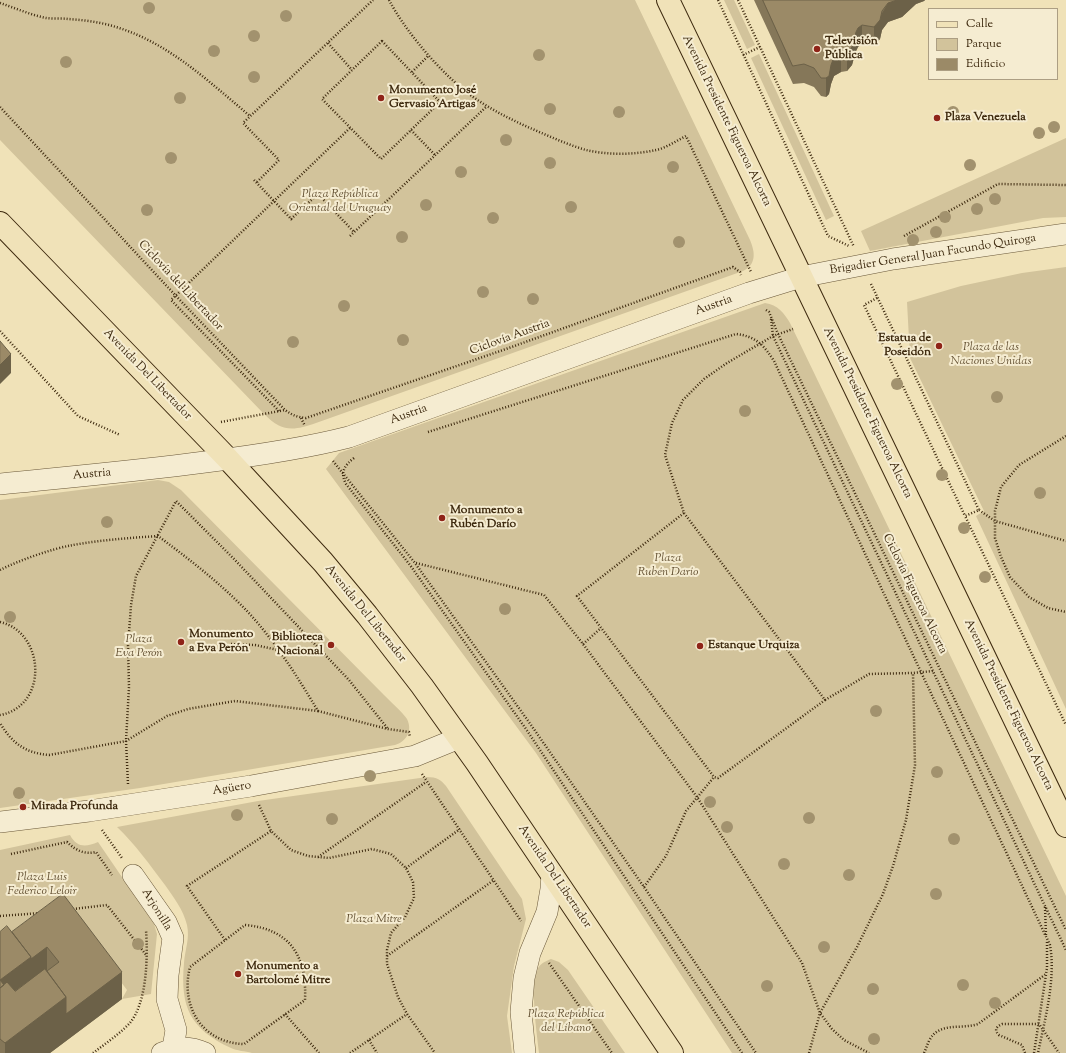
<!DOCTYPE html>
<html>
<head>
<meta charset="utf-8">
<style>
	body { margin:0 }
	#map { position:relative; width:1066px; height:1053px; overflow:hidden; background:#f0e2b8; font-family:"Sorts Mill Goudy",serif }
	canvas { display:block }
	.legend { position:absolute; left:928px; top:8px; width:130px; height:72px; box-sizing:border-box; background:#f5ecd1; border:1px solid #ac9e83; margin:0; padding:5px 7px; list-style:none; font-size:12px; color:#3e2a0f }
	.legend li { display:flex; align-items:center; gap:8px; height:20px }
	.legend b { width:20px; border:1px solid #ac9e83 }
</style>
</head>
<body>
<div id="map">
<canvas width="1066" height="1053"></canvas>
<ul class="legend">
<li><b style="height:5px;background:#f0e2b8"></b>Calle</li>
<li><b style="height:11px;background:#d2c39b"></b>Parque</li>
<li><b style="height:11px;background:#9b8a67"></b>Edificio</li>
</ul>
</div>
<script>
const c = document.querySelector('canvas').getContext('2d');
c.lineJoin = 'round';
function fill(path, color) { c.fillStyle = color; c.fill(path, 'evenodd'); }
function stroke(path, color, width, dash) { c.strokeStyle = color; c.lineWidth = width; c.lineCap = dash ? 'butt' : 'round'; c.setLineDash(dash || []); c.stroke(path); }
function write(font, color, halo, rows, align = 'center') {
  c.font = font + ' "Sorts Mill Goudy",serif'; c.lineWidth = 4; c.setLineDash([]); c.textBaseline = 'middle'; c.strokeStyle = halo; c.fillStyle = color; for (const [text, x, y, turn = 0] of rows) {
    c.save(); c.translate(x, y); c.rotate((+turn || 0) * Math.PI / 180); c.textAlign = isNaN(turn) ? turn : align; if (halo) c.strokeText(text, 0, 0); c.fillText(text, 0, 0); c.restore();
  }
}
const green = new Path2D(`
	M0 0H635L750 240C755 252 757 264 743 271L316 423C293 431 282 432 264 414L0 140Z
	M724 0H734L755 45 747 49Z
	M759 54 834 216 826 220 751 58Z
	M1066 138V217L1043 218 870 251 861 231Z
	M1066 267V709L976 516 984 511 910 358 907 302 961 286 1022 273Z
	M765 303C778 305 784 313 790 323L1066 896V1053H732L536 753 326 469 339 453Z
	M158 480 169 482 181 490 384 695C390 701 403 713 407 719 413 731 406 742 395 745L140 788 0 808V500Z
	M427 777C437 777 441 780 446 786L522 899 526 919 514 966 507 1016 512 1053H252C245 1051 237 1051 231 1048 190 1029 180 1007 184 963 185 949 190 939 187 925 183 909 174 898 165 885 150 865 135 844 117 827L258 801Z
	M70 835C77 848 86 847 98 842L154 924 157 934 151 994 122 999 127 990 71 915 0 968V850Z
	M551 959 559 962 568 970 625 1053H539C537 1034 530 988 537 971 539 964 544 962 551 959Z`);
const path = new Path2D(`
	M389 0C406 32 440 72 469 94 492 111 518 123 544 134 558 140 572 146 586 150 607 155 634 155 656 150 666 148 676 141 686 136L751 272
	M718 0 828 236 849 246
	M738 0 854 247
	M0 3C15 8 31 15 46 18 53 19 61 18 68 19 84 20 100 22 116 27 169 43 208 81 250 116
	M382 41 440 102 381 159 322 99Z
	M328 43 352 70
	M743 55 760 47
	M412 72 429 55
	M0 107 176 296 285 410C292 415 297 417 306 418L506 349 733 267 740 272 741 275
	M411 130 435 155
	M254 180 293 221
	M257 182 279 160 243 123 373 0
	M291 219 318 194 354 232
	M350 236 487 106
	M904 236 998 184 1066 185
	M871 284 979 510 965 516 1066 725
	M877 298 864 305 965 516
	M766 310 769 312 778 334 1066 930
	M771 319 773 336 1066 950
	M0 331 78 416 120 435
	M279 411 171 300 351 127
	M301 418 305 426
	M221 422 285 410
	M428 432 736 334C755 336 764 345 774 361L1050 945C1056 979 1045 1019 1038 1053
	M1066 436 1019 465 1001 487 995 511V538L1001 557 1010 577 1029 597 1048 608 1066 612
	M354 458C344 466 340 472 346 484L410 565 526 729 742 1053
	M333 461 415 563 531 725 644 887 756 1053
	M979 510 995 521 1066 541
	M684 513 825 700 718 778 714 777 577 596 684 513 665 455 672 423 683 400 704 379 727 363 773 336 793 329
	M416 563 544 595 583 644 697 797 802 963 820 1013 832 1029 844 1040 869 1053
	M0 570C20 560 51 549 73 545 101 540 129 538 158 536 189 559 220 583 247 611 275 641 297 676 318 711L235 701 188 709 167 716 126 741 49 755C25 753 12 743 0 723
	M0 622C45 632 49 706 0 715
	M231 644 255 645 278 650
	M583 644 601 628
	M825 700 869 674 913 673 933 671
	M318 711 388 729 409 732 410 737
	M422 774 521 921
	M128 784 126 741 129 687 128 646 131 605 136 576 176 501 235 560 349 680 388 729
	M259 805 271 831 291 850 308 856 329 858 372 849 391 854 406 868 413 882 414 898 405 917 391 933 387 950V964L398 997 407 1014 435 1053
	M102 830 122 858
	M11 854 67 842C75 850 85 855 96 852L112 875
	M318 857 426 782
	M406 868 460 829
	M644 887 666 856 686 811 714 777
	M1045 907 1046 936
	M73 909 107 905 147 956
	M0 916 41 913
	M245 925C291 929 307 957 305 1000L244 1044C202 1043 180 1006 190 967Z
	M225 940 187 886 271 831
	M387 956 494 880
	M549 963 612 1053
	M285 1014 319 1053
	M369 1040 377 1053
	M93 1053C105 1044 118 1035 129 1024 147 1004 148 957 146 930
	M350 1053 407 1014
	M809 1053 820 1013 857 947 883 894 893 866 906 820 915 765 913 673
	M924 1053C926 1049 927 1045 929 1041 939 1021 961 1030 978 1024L1046 974
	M1025 1053 1022 1045 999 1035C994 1030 996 1027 1002 1024H1039L1059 1053
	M1034 1053 1047 968V941`);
const street = new Path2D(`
	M0 484C69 477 137 471 205 462 253 456 302 449 349 437L749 293 801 277 893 259 1066 234
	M0 822 89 811 251 786 415 756 459 738
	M133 875 166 922 173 938 168 975 167 999 176 1030 173 1048
	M162 1053C177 1046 190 1046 205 1053
	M525 1053 521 1012 524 978 530 953 547 912 551 889 552 874`);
const primary = new Path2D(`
	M668 0 1066 826
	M0 223 228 459 323 562 367 615 422 686 477 763 672 1053`);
const trees = [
	[149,8],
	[286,16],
	[254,36],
	[214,51],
	[539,55],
	[66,62],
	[254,77],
	[180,98],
	[550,109],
	[619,112],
	[953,112],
	[1054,127],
	[1039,133],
	[506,140],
	[171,158],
	[550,163],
	[970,165],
	[673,167],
	[461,172],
	[995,199],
	[426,205],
	[571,207],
	[977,209],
	[147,210],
	[945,217],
	[493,218],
	[936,232],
	[402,237],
	[913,240],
	[679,242],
	[483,292],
	[533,299],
	[344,306],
	[403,340],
	[293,342],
	[897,384],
	[997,397],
	[745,411],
	[942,475],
	[1040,493],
	[107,522],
	[964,528],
	[985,577],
	[505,609],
	[10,617],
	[876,711],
	[937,772],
	[370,776],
	[19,793],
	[710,802],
	[237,815],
	[809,818],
	[332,819],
	[727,827],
	[954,839],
	[784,864],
	[849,875],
	[936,894],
	[138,944],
	[824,947],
	[963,985],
	[767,986],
	[873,989],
	[995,1003],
	[874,1039]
];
const wall = new Path2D(`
	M754 0H925L924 1 916 4 902 17 888 22 882 30 880 39 874 46 862 44 858 47 856 51 852 65 847 71 841 72 834 76 831 84 829 94 826 97 821 96 814 87 804 83 793 84Z
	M63 894 122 999 50 1053H0V932H12Z`);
const shadedWall = new Path2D(`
	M897 0H925L924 1 916 4 902 17 888 22 882 30 880 39 874 46V27L888 3Z
	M862 25V44L858 47 856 51 852 65 847 71V53L856 32 858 28Z
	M841 53V72L834 76 831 84 829 94 826 97V78L834 57Z
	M11 354V373L0 384V365Z
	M47 947V974L7 1011 0 980 31 957Z
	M122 972V999L50 1053H5V1043L66 997Z`);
const building = new Path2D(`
	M763 0H897L888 3 882 11 880 20 874 27 862 25 858 28 856 32 852 47 847 53H841L834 57 831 65 829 76 826 78H821L814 68 804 64 793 66Z
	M0 341 11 354 0 365Z
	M63 894 122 972 66 1014V997L47 971 59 962 47 947 31 959V957L12 932Z
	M7 926 31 957 0 980 4 985 0 988V932Z
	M45 969 66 997 5 1043 0 1039V988L7 982 15 991Z`);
const markers = [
	[817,49,4,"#8f2418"],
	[381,98,4,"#8f2418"],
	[937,118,4,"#8f2418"],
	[939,346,4,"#8f2418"],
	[442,518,4,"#8f2418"],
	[181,642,4,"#8f2418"],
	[331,645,4,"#8f2418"],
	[700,646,4,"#8f2418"],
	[23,807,4,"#8f2418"],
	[238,974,4,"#8f2418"]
];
const poiNames = [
	["Televisión",825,42],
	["Pública",825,56],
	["Monumento José",389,91],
	["Gervasio Artigas",389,105],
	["Plaza Venezuela",945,118],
	["Estatua de",931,339,"right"],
	["Poseidón",931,353,"right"],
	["Monumento a",450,511],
	["Rubén Darío",450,525],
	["Monumento",189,635],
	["a Eva Perón",189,649],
	["Biblioteca",323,638,"right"],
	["Nacional",323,652,"right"],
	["Estanque Urquiza",708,646],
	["Mirada Profunda",31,807],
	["Monumento a",246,967],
	["Bartolomé Mitre",246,981]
];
const streetNames = [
	["Avenida Presidente Figueroa Alcorta",726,121,64],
	["Brigadier General Juan Facundo Quiroga",933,255,-9],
	["Ciclovía del Libertador",180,286,47],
	["Austria",714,306,-20],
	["Ciclovía Austria",510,338,-20],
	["Avenida Del Libertador",147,375,46],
	["Avenida Presidente Figueroa Alcorta",867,413,64],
	["Austria",409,415,-20],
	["Austria",92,475,-5],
	["Ciclovía Figueroa Alcorta",914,594,64],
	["Avenida Del Libertador",365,614,51],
	["Avenida Presidente Figueroa Alcorta",1008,705,64],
	["Agüero",232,789,-9],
	["Avenida Del Libertador",554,877,56],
	["Arjonilla",156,910,58]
];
const parkNames = [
	["Plaza República",340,195],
	["Oriental del Uruguay",340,209],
	["Plaza de las",991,348],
	["Naciones Unidas",991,362],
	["Plaza",668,559],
	["Rubén Darío",668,573],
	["Plaza",139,640],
	["Eva Perón",139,654],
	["Plaza Luis",42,878],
	["Federico Leloir",42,892],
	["Plaza Mitre",374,920],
	["Plaza República",566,1015],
	["del Líbano",566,1029]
];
fill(green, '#d2c39b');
stroke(street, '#6a5839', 22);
stroke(primary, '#3e2a0f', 24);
stroke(path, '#3e2a0f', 2.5, [1, 2]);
stroke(street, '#f5ecd1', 21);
stroke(primary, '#f0e2b8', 22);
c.fillStyle = '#a2926e';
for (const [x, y] of trees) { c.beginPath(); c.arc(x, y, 6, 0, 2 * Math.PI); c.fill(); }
fill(wall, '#857759');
fill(shadedWall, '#6c6148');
fill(building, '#9b8a67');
stroke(building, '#6c6148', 1);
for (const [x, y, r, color] of markers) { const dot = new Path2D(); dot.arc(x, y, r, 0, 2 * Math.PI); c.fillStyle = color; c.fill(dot); stroke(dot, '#f5ecd1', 1.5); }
write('bold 12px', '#3e2a0f', '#f5ecd1', poiNames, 'left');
write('12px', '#3e2a0f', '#f5ecd1', streetNames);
write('italic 12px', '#635032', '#f5ecd1', parkNames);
</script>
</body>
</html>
